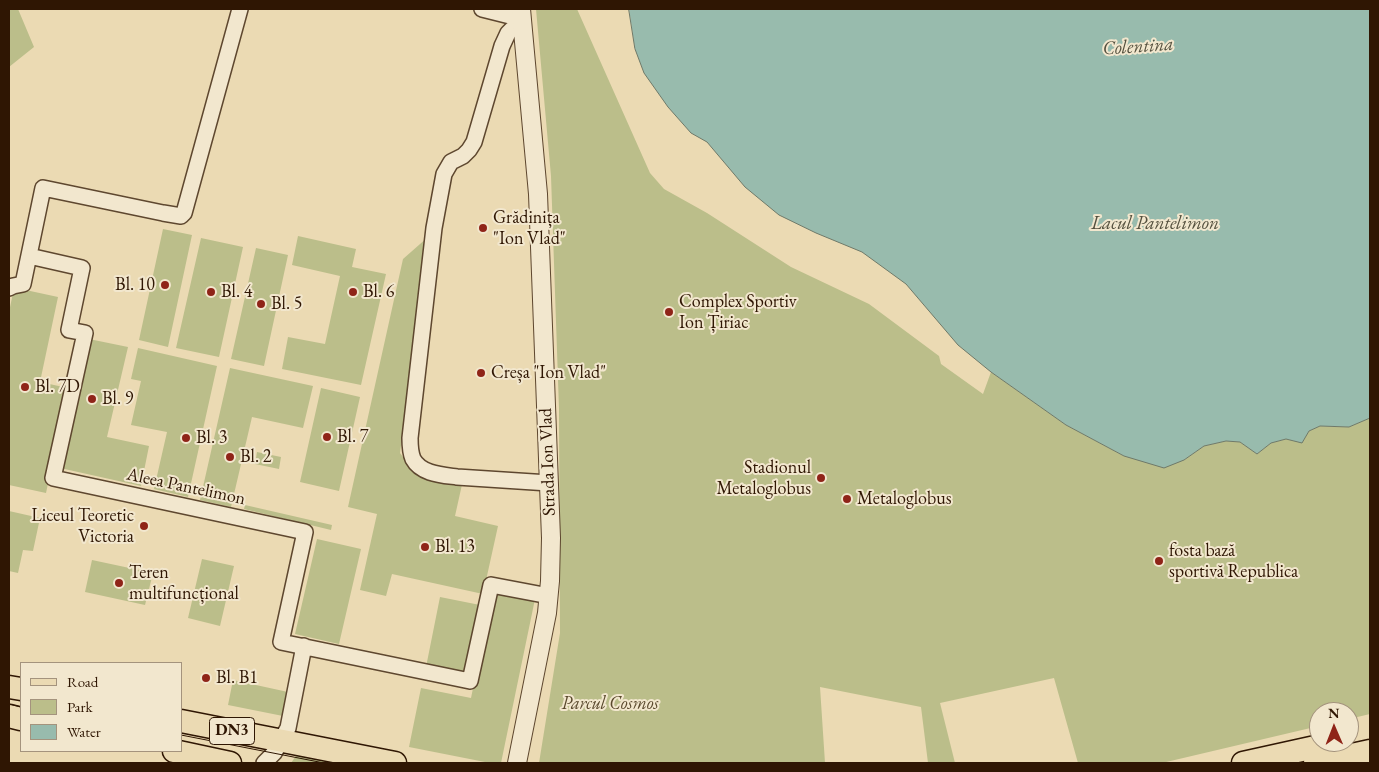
<!DOCTYPE html>
<html>
<head>
<meta charset="utf-8">
<style>
	body { margin:0 }
	#map { position:relative; width:1379px; height:772px; overflow:hidden; background:#ebdab3; font-family:"EB Garamond",serif }
	canvas { display:block }
	.frame { position:absolute; inset:0; border:10px solid #2f1603; pointer-events:none }
	.legend { position:absolute; left:20px; top:662px; width:162px; height:90px; box-sizing:border-box; background:#f2e7ce; border:1px solid #a4937d; margin:0; padding:6px 9px; list-style:none; font-size:15px; color:#2f1603 }
	.legend li { display:flex; align-items:center; gap:10px; height:25px }
	.legend b { width:25px; border:1px solid #a4937d }
	.north { position:absolute; left:1309px; top:702px; width:50px; height:50px; box-sizing:border-box; background:#f2e7ce; border:1px solid #a4937d; border-radius:50%; rotate:359deg; font-size:14px; font-weight:700; line-height:20px; text-align:center; color:#2f1603 }
	.north::after { content:''; display:block; margin:auto; width:18px; height:22px; background:#8f2418; clip-path:polygon(50% 0,100% 100%,50% 72%,0 100%) }
</style>
</head>
<body>
<div id="map">
<canvas width="1379" height="772"></canvas>
<div class="frame"></div>
<ul class="legend">
<li><b style="height:6px;background:#ebdab3"></b>Road</li>
<li><b style="height:14px;background:#bbbe8a"></b>Park</li>
<li><b style="height:14px;background:#98bbad"></b>Water</li>
</ul>
<div class="north">N</div>
</div>
<script>
const c = document.querySelector('canvas').getContext('2d');
c.lineJoin = 'round';
function fill(path, color) { c.fillStyle = color; c.fill(path, 'evenodd'); }
function stroke(path, color, width, dash) { c.strokeStyle = color; c.lineWidth = width; c.lineCap = dash ? 'butt' : 'round'; c.setLineDash(dash || []); c.stroke(path); }
function write(font, color, halo, rows, align = 'center') {
  c.font = font + ' "EB Garamond",serif'; c.lineWidth = 4; c.setLineDash([]); c.textBaseline = 'middle'; c.strokeStyle = halo; c.fillStyle = color; for (const [text, x, y, turn = 0] of rows) {
    c.save(); c.translate(x, y); c.rotate((+turn || 0) * Math.PI / 180); c.textAlign = isNaN(turn) ? turn : align; if (halo) c.strokeText(text, 0, 0); c.fillText(text, 0, 0); c.restore();
  }
}
const green = new Path2D(`
	M9 9H18L34 47 9 67Z
	M536 9H577L650 173 664 189 707 213 791 267 869 304 939 356 941 364 983 394 991 372 1066 425 1124 456 1184 460 1204 446 1226 441 1240 442 1257 454 1271 443 1286 439 1302 442 1309 431 1320 426 1349 427 1370 418V714L1349 719V712H1319V726L1162 763H1078L1054 678 940 703 955 763H928L921 707 820 687 825 763H539L560 633 559 409 551 176Z
	M163 229 192 235 168 347 139 340Z
	M298 236 356 249 352 267 386 274 361 385 282 369 288 337 325 344 340 276 292 265Z
	M428 237 400 453 409 465 463 480 455 516 498 526 483 594 392 574 386 596 360 590 377 514 348 507 403 259Z
	M201 238 243 247 219 357 176 348Z
	M256 248 288 255 264 366 231 359Z
	M21 289 58 297 40 382 68 388 46 493 9 485V312L13 293Z
	M89 339 128 347 107 437 149 446 141 486 60 468Z
	M138 348 217 366 188 497 154 489 167 432 131 425 141 381 131 379Z
	M230 368 313 386 303 428 252 417 231 507 200 500Z
	M321 388 360 397 339 491 300 482Z
	M257 452 281 457 279 469 255 464Z
	M245 505 332 525 331 530 244 509Z
	M9 511 40 518 33 551 23 550 18 573 9 571Z
	M317 539 361 549 339 644 295 634Z
	M202 559 234 566 220 626 188 618Z
	M92 560 153 573 145 605 85 592Z
	M493 591 535 599 501 763H490L409 747 421 688 471 698Z
	M440 597 480 605 465 675 426 667Z
	M233 680 288 692 283 716 228 705Z
	M298 753 349 763H291Z`);
const water = new Path2D(`
	M629 9H1370V418L1349 427 1320 426 1309 431 1302 443 1286 439 1271 443 1257 454 1240 442 1226 441 1204 446 1184 460 1164 468 1124 456 1066 425 991 372 958 345 906 284 862 252 816 233 779 215 745 187 707 142 691 133 668 107 644 73 635 49Z`);
const minor = new Path2D(`
	M482 9 522 19
	M522 19 508 33 502 46 474 142 469 150 463 156 451 162 444 174 434 228 410 438C410 445 410 452 413 459 421 474 442 475 457 477L549 483
	M29 256 82 268 69 330 85 333 53 478 305 532 281 642 470 681 491 585 549 596
	M9 288 13 286 23 284 43 188 163 213 181 216 184 213 240 9
	M264 763 274 753 288 728 304 646`);
const tertiary = new Path2D(`
	M517 763 547 613 550 581 551 538 538 194 521 9`);
const primary = new Path2D(`
	M9 687 21 689
	M9 716 21 719
	M181 721 395 763
	M174 751 230 763
	M1243 763 1338 742
	M1315 763 1370 751`);
const tram = new Path2D(`
	M9 704 21 707
	M181 735 324 763`);
const markers = [
	[483,228,5,"#8f2418"],
	[165,285,5,"#8f2418"],
	[211,292,5,"#8f2418"],
	[353,292,5,"#8f2418"],
	[261,304,5,"#8f2418"],
	[669,312,5,"#8f2418"],
	[481,373,5,"#8f2418"],
	[25,387,5,"#8f2418"],
	[92,399,5,"#8f2418"],
	[327,437,5,"#8f2418"],
	[186,438,5,"#8f2418"],
	[230,457,5,"#8f2418"],
	[821,478,5,"#8f2418"],
	[847,499,5,"#8f2418"],
	[144,526,5,"#8f2418"],
	[425,547,5,"#8f2418"],
	[1159,561,5,"#8f2418"],
	[119,583,5,"#8f2418"],
	[206,678,5,"#8f2418"]
];
const shields = [
	[232,731,45]
];
const shieldNames = [
	["DN3",232,731]
];
const poiNames = [
	["Grădinița",493,218],
	["\"Ion Vlad\"",493,239],
	["Bl. 10",155,285,"right"],
	["Bl. 4",221,292],
	["Bl. 6",363,292],
	["Complex Sportiv",679,302],
	["Ion Țiriac",679,323],
	["Bl. 5",271,304],
	["Creșa \"Ion Vlad\"",491,373],
	["Bl. 7D",35,387],
	["Bl. 9",102,399],
	["Bl. 7",337,437],
	["Bl. 3",196,438],
	["Bl. 2",240,457],
	["Stadionul",811,468,"right"],
	["Metaloglobus",811,489,"right"],
	["Metaloglobus",857,499],
	["Liceul Teoretic",134,516,"right"],
	["Victoria",134,537,"right"],
	["Bl. 13",435,547],
	["fosta bază",1169,551],
	["sportivă Republica",1169,572],
	["Teren",129,573],
	["multifuncțional",129,594],
	["Bl. B1",216,678]
];
const streetNames = [
	["Strada Ion Vlad",548,462,-92],
	["Aleea Pantelimon",186,487,12]
];
const parkNames = [
	["Parcul Cosmos",610,704]
];
const waterNames = [
	["Colentina",1138,47,-4],
	["Lacul Pantelimon",1155,224]
];
fill(green, '#bbbe8a');
fill(water, '#98bbad');
stroke(water, '#6e7969', 1);
stroke(minor, '#5e472f', 18);
stroke(tertiary, '#5e472f', 20);
stroke(primary, '#2f1603', 25);
stroke(minor, '#f2e7ce', 15);
stroke(tertiary, '#f2e7ce', 18);
stroke(primary, '#ebdab3', 22);
stroke(tram, '#2f1603', 1);
for (const [x, y, r, color] of markers) { const dot = new Path2D(); dot.arc(x, y, r, 0, 2 * Math.PI); c.fillStyle = color; c.fill(dot); stroke(dot, '#f2e7ce', 2); }
for (const [x, y, w] of shields) { const box = new Path2D(); box.roundRect(x - w / 2, y - 13.5, w, 27, 4); c.fillStyle = '#f2e7ce'; c.fill(box); stroke(box, '#2f1603', 1); }
write('bold 16px', '#2f1603', null, shieldNames);
write('18px', '#2f1603', '#f2e7ce', poiNames, 'left');
write('18px', '#2f1603', '#f2e7ce', streetNames);
write('italic 18px', '#59482c', '#f2e7ce', parkNames);
write('italic 19px', '#54503e', '#f2e7ce', waterNames);
</script>
</body>
</html>
